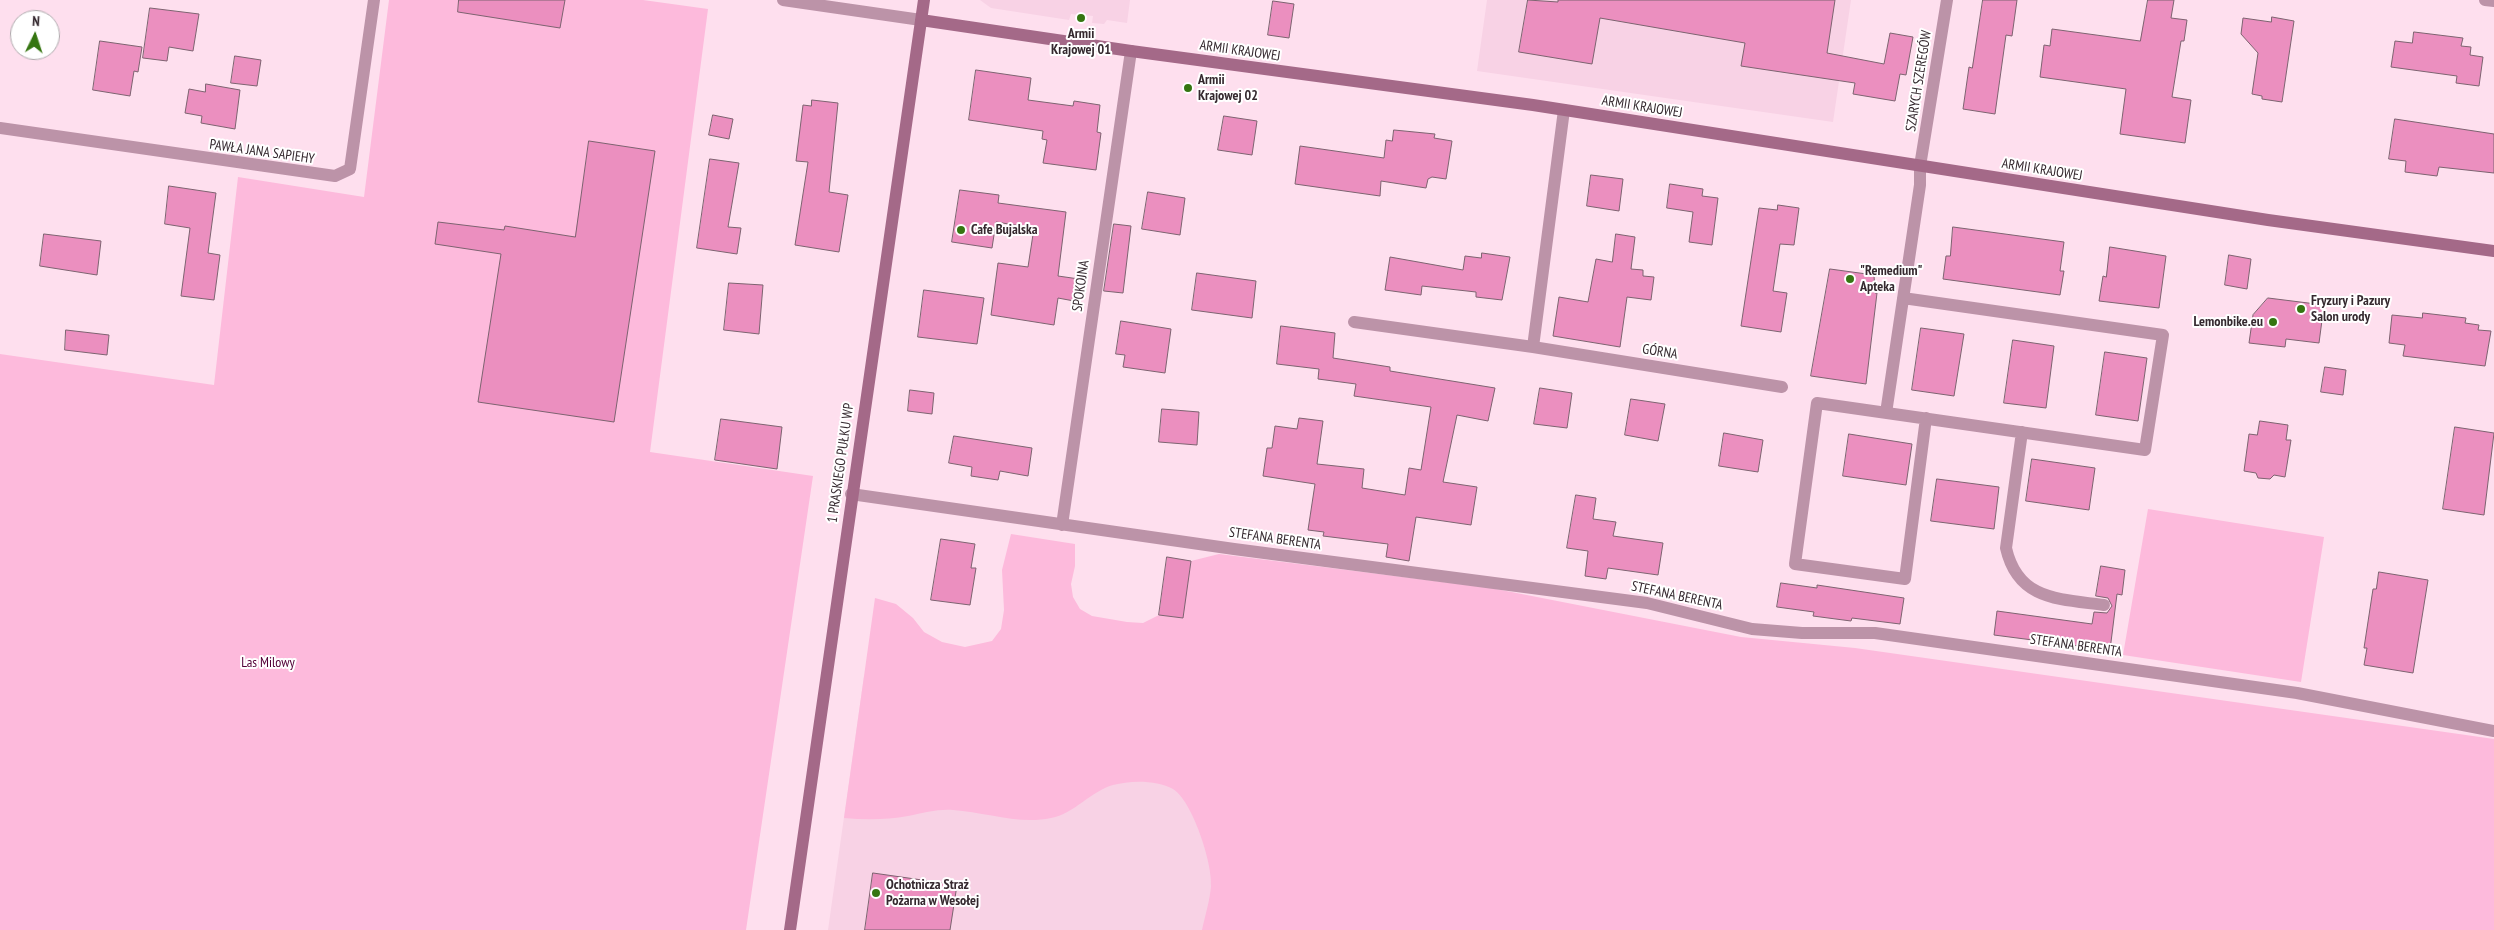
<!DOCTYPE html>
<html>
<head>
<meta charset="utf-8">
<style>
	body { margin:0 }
	#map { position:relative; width:2494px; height:930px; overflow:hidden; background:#fedfee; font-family:"PT Sans Narrow",sans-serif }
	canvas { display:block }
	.north { position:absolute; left:10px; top:10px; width:50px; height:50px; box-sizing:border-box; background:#fff; border:1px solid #aea9ac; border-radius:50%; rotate:4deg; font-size:14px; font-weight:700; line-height:20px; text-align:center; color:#35292f }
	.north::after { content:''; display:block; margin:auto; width:18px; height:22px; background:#357511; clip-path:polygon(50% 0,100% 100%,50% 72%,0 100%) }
</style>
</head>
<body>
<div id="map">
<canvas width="2494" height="930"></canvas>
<div class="north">N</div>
</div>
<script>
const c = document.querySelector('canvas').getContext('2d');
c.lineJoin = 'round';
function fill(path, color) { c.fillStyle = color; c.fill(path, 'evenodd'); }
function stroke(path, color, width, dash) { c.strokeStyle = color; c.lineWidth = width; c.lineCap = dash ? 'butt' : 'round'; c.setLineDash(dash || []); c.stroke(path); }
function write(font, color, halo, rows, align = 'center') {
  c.font = font + ' "PT Sans Narrow",sans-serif'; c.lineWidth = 4; c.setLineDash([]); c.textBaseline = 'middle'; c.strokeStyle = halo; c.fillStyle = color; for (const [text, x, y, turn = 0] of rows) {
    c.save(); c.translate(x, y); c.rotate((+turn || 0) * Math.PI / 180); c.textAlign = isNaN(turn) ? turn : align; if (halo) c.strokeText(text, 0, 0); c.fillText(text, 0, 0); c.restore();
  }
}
const built = new Path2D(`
	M980 0H1130L1127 23 1107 20 1104 24 1092 23 1093 16 1071 14 1069 20 991 8Z
	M1487 0H1851L1833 122 1477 71Z
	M864 676 1386 751 1361 930H828Z`);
const green = new Path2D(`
	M389 0H643L708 9 650 452 813 476 746 930H0V354L214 385 238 177 364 197Z
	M2148 509 2324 537 2301 682 2123 655Z
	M1011 534 1075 544V566L1071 584 1073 597 1080 609 1092 616 1127 622 1143 623 1159 615 1182 618 1191 561 1219 554 1491 588 1741 637 1855 648 2494 739V930H1202C1205 916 1210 900 1211 886 1213 864 1192 800 1173 789 1157 780 1131 780 1113 785 1091 791 1074 814 1051 818 1019 825 985 812 953 810 937 809 924 813 908 816 887 820 865 820 844 818L875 598 896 604 913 618 924 632 942 642 965 647 992 641 1001 629 1004 610 1002 570Z`);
const building = new Path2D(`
	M459 0H565L560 28 458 12Z
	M1528 0 1558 2V0H1835L1827 53 1884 64 1890 33 1913 37 1906 75 1900 74 1895 101 1853 94 1855 83 1741 66 1745 43 1600 18 1592 64 1519 52Z
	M1983 0H2017L2012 36 2006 35 1995 114 1963 109 1969 67 1972 68Z
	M2148 0H2174L2171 18 2187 20 2184 41H2181L2172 97 2191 100 2185 143 2120 134 2126 89 2040 77 2044 45 2050 46 2052 29 2140 41Z
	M1273 1 1294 4 1289 38 1268 35Z
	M150 8 199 14 193 51 169 47 167 61 143 58Z
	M2272 17 2294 21 2282 102 2262 99V96L2252 94 2258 53 2241 34 2243 18 2271 22Z
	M2414 32 2463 38 2461 46 2471 47 2470 55 2483 57 2479 86 2456 83 2457 76 2391 67 2395 41 2412 43Z
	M100 41 142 47 138 72 134 71 130 96 93 90Z
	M235 56 261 60 257 86 231 83Z
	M976 70 1031 78 1028 100 1073 106 1074 101 1100 105 1097 132 1101 133 1096 170 1043 163 1047 140 1042 139 1043 131 969 120Z
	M206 84 240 90 235 129 201 123 202 116 185 113 189 89 205 92Z
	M812 100 838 103 829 192 848 195 839 252 795 245 808 162 796 161 803 105 811 106Z
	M713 115 733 119 729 139 709 135Z
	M1224 116 1257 121 1252 155 1218 150Z
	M2395 119 2494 134V173L2439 167 2437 176 2405 172 2406 161 2389 159Z
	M1394 130 1435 134 1434 138 1452 141 1446 179 1432 177 1428 179 1426 188 1381 181 1380 196 1295 184 1300 146 1384 158 1386 140 1392 141Z
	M589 141 655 151 614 422 478 402 501 254 435 244 438 222 504 230 505 226 575 237Z
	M710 159 739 163 728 227 741 228 737 254 697 248Z
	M1591 175 1623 179 1619 211 1587 206Z
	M1670 184 1703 189 1702 196 1718 198 1712 245 1689 242 1693 212 1667 208Z
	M169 186 216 193 208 253 220 255 214 300 181 296 190 228 165 224Z
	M960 190 999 195 998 203 1066 212 1058 276 1079 279 1074 301 1058 298 1054 325 991 315 998 263 1028 267 1034 228 996 222 992 248 952 242Z
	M1148 192 1185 198 1180 235 1142 229Z
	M1778 205 1799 208 1794 245 1780 244 1773 291 1787 293 1781 332 1741 326 1759 208 1777 210Z
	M1114 224 1131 226 1123 293 1104 291Z
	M1953 227 2064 242 2060 271H2064L2060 295 1943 279 1946 256H1950Z
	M44 234 101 241 97 275 40 266Z
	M1616 234 1635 237 1631 269 1643 270V276L1654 277 1651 300 1627 297 1620 347 1553 336 1559 297 1588 302 1596 259 1612 262Z
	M2110 247 2166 256 2159 308 2099 301 2103 276 2106 277Z
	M1482 253 1510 257 1502 300 1476 297V292L1422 286 1421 295 1385 290 1390 257 1463 270 1465 256 1481 258Z
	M2229 255 2251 259 2247 289 2225 285Z
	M1830 269 1874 275 1875 293H1877L1866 384 1811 376Z
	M1197 273 1256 281 1252 318 1192 310Z
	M729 283 763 285 759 334 724 330Z
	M924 290 984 298 977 344 918 337Z
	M2268 298 2324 305 2319 343 2286 339 2285 347 2249 343 2253 315Z
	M2423 313 2466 318 2465 323 2479 325 2478 330 2491 331 2485 366 2403 356 2405 345 2389 343 2392 315 2422 318Z
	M1121 321 1171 329 1165 373 1123 367 1125 355 1116 354Z
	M1281 326 1335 333 1333 358 1390 367V371L1495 388 1488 421 1457 415 1443 482 1477 487 1471 525 1416 517 1409 561 1386 557 1388 544 1323 536 1324 532 1308 530 1315 484 1263 476 1267 448H1272L1275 426 1297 429 1299 418 1323 421 1317 464 1364 469 1362 488 1405 495 1409 468 1421 470 1431 407 1354 396 1356 384 1318 379 1319 369 1277 364Z
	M1921 328 1964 334 1954 396 1912 390Z
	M66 330 109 335 107 355 65 350Z
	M2013 340 2054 346 2046 408 2004 403Z
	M2105 352 2147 358 2138 421 2096 415Z
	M2325 367 2346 370 2343 395 2321 392Z
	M1540 388 1572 393 1567 428 1534 424Z
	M910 390 934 393 932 414 908 411Z
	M1631 399 1665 404 1658 441 1625 435Z
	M1162 409 1199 412 1197 445 1159 442Z
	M721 419 782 427 777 469 715 460Z
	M2260 421 2288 425 2286 440H2291L2285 477 2274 475 2270 479 2258 478 2256 473 2244 471 2249 434 2257 435Z
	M2455 427 2494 433 2484 515 2443 509Z
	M1724 433 1763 440 1758 472 1719 466Z
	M1849 434 1912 444 1906 485 1843 476Z
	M954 436 1032 448 1028 476 1000 471 998 480 971 476 972 467 949 463Z
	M2032 459 2095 468 2089 510 2026 501Z
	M1937 479 1999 487 1994 529 1931 521Z
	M1576 495 1596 498 1593 519 1616 522 1613 536 1663 543 1658 575 1608 568 1606 579 1585 576 1588 551 1567 548Z
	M941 539 975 544 971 568H976L970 605 931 600Z
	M1167 557 1191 561 1183 618 1159 615Z
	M2101 566 2125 570 2122 595 2117 594 2110 650 1994 635 1997 611 2092 624 2094 612 2107 613 2112 606 2108 598 2096 596Z
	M2379 572 2428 580 2413 673 2364 665 2367 648H2364L2373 589H2376Z
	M1781 583 1817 588V585L1904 598 1900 624 1852 618 1851 621 1813 616 1814 612 1777 607Z
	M873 873 957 885 950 930H865Z`);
const lane = new Path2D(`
	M1903 298 2163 335 2145 450 1817 403 1795 564 1905 579 1926 418
	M1886 413 1920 185V166
	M2022 432 2006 548C2018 601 2060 599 2104 605`);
const street = new Path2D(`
	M783 0 921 20
	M2485 0 2494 1
	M0 128 335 176 350 169 374 0
	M1920 166 1947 0
	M1354 322 1533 347 1782 387
	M1533 347 1564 110
	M851 494 1234 549 1647 603 1752 629 1802 633H1875L2297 693 2494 731
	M1062 525 1131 51`);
const secondary = new Path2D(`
	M921 20 1131 51 1533 105 2268 220 2494 251
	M790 930 924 0`);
const markers = [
	[1081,18,5,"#357511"],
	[1188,88,5,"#357511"],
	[961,230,5,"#357511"],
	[1850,279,5,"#357511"],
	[2301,309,5,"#357511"],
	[2273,322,5,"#357511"],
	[876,893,5,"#357511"]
];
const poiNames = [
	["Armii",1081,34,"center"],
	["Krajowej 01",1081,50,"center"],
	["Armii",1198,80],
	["Krajowej 02",1198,96],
	["Cafe Bujalska",971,230],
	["\"Remedium\"",1860,271],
	["Apteka",1860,287],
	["Fryzury i Pazury",2311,301],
	["Salon urody",2311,317],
	["Lemonbike.eu",2263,322,"right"],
	["Ochotnicza Straż",886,885],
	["Pożarna w Wesołej",886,901]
];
const streetNames = [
	["ARMII KRAJOWEJ",1240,51,8],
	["SZARYCH SZEREGÓW",1919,81,-81],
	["ARMII KRAJOWEJ",1642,107,9],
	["PAWŁA JANA SAPIEHY",262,152,8],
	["ARMII KRAJOWEJ",2042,170,9],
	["SPOKOJNA",1081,286,-82],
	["GÓRNA",1660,352,9],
	["1 PRASKIEGO PUŁKU WP",841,463,-82],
	["STEFANA BERENTA",1275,539,8],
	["STEFANA BERENTA",1677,596,12],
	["STEFANA BERENTA",2076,646,8]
];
const parkNames = [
	["Las Milowy",268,663]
];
fill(built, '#f8d2e5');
fill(green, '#fdbadc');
fill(building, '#eb8fbf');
stroke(building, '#7d6370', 1);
stroke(lane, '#bc93a8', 12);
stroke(street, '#bc93a8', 12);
stroke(secondary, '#a46988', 12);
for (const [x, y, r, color] of markers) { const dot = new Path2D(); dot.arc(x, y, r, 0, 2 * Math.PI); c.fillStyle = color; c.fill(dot); stroke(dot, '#fff', 2); }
write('bold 14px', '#35292f', '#fff', poiNames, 'left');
write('14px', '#35292f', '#fff', streetNames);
write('14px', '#530037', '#fff', parkNames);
</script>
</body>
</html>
